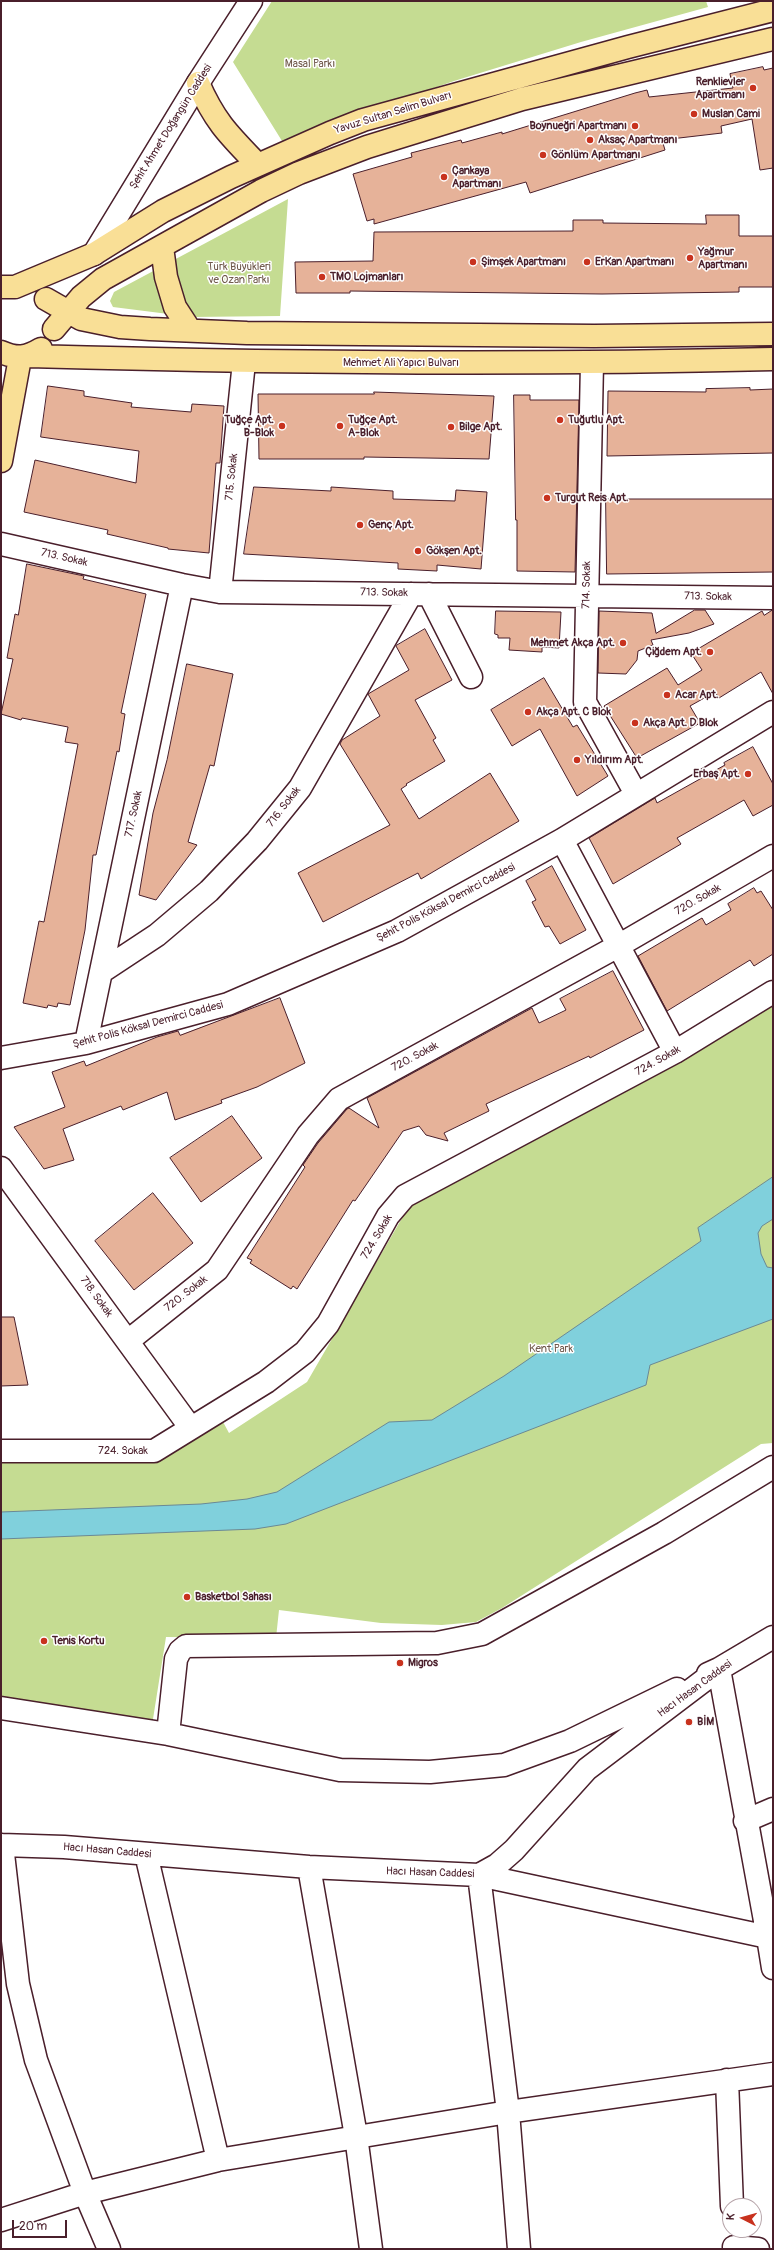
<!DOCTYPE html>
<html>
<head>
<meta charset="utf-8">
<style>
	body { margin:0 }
	#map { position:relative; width:774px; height:2250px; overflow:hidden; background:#fff; font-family:Pangolin,sans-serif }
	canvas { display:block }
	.frame { position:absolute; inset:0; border:2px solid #4a1f2b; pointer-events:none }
	.north { position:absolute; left:722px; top:2198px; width:40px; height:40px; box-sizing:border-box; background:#fff; border:1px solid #b7a5aa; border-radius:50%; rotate:276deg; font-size:11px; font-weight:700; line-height:16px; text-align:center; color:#4a1f2b }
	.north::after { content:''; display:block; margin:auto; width:14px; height:18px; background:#c8321e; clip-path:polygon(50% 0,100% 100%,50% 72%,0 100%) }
	.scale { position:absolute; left:12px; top:2220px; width:55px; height:18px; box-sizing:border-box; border:2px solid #4a1f2b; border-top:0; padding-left:5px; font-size:12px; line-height:14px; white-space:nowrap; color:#4a1f2b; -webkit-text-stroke:3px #fff; paint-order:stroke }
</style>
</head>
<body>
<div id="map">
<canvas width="774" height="2250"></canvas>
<div class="frame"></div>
<div class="north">K</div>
<div class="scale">20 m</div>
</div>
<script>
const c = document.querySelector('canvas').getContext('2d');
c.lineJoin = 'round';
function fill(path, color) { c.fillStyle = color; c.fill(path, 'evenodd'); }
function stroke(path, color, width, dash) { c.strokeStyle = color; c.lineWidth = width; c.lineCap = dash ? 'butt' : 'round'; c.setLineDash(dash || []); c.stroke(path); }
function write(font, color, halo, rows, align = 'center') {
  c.font = font + ' Pangolin,sans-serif'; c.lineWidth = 3; c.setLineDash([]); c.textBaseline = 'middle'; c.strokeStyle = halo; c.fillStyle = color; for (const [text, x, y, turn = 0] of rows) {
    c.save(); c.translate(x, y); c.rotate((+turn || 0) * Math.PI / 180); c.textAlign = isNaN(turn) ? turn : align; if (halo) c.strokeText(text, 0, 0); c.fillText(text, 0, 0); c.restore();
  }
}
const green = new Path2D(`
	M272 1H706L708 7 581 42 454 81 282 141 233 62Z
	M288 199 280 316 192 317 113 307 110 301 114 292Z
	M773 1004V1443L761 1444 502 1608 476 1622 442 1625 381 1623 279 1610 276 1638 166 1637 153 1719 141 1724 1 1700V1458L157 1457 222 1420 229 1433 307 1382 409 1206Z`);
const water = new Path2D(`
	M773 1177V1219L762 1226 758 1233 761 1254 767 1267 773 1268V1319L650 1365 646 1385 286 1524 255 1529 1 1539V1512L201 1504 247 1499 277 1492 389 1422 432 1420 504 1376 701 1241 698 1228Z`);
const building = new Path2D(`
	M763 67 764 70 773 68V168L760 170 752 119 721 126 722 133 662 140 665 150 530 193 526 182 374 224V219L367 221 353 174 412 157 411 153 461 140 462 143 502 132V134L635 93 647 90 649 97 733 88 730 74Z
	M706 215H739V236H773V287H739V292L602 294 350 291V293H296L295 262 373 261 374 232 573 231V220H603V223L706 224Z
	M48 386 84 391V396L132 403 131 407 191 412 192 404 224 406 220 463H216L209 553 168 549V548L107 534 108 530 24 512 35 460 136 483 139 451 41 437Z
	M750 388V390L773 389V453L607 456 608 391 706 392V389Z
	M374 392 494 396 489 459 364 457V459H259L258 394H374Z
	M514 395H530V400H579L575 572 517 571V520H516Z
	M254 487 331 491V487L393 491V499L455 501 456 490 487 492 481 569 437 565V571L398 569V563L244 554Z
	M606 499H773V572L607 574Z
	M27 564 84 576 83 579 146 594 121 713 125 714 119 752 117 751 96 855H93L85 930 70 1005 58 1003 57 1007 48 1005 47 1008 23 1003 39 921 44 922 78 744 65 742 68 727 22 718 21 720 1 714 13 659 7 658 15 614 18 615Z
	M695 610H705L714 624 689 633 651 640 653 645 638 651 637 660 626 674 598 673 599 611 652 613 656 633Z
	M773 610V694L761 672 719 698 715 692 690 706 700 723 637 758 604 706 667 668 678 685 702 670 691 653 762 611 764 615Z
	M496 611 561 612 559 648 542 647V652L509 650 510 638H498V635L495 634Z
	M425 629 452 680 415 700 436 738 433 740 445 761 406 784 407 785 401 789 419 819 490 773 519 821 421 879 418 873 323 922 298 873 390 825 340 744 342 740 380 716 368 694 409 670 396 646Z
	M187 664 233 674 214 766 210 765 188 842 197 845 156 900 139 895 153 813 167 760Z
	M544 678 573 727 577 725 608 776 577 796 540 729 512 746 491 710Z
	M753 747 773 784V805L753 816 744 800 677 838 681 844 613 884 589 838 655 798 657 803 725 765 724 763Z
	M552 866 586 930 560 944 549 926 545 927 532 902 536 900 526 881Z
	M754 888 757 893 761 891 773 910V954L754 966 750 960 667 1011 638 956 702 918 706 925 731 910 728 904Z
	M613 971 644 1030 590 1058 589 1056 486 1104 489 1111 444 1133 448 1141 426 1135 419 1126 403 1131 355 1201 353 1200 297 1289 293 1286 291 1289 250 1263 252 1260 247 1258 305 1167 303 1165 318 1143 347 1109 349 1108 379 1128 367 1098 532 1008 539 1023 566 1010 560 999Z
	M280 998 305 1063 257 1087 221 1100 222 1103 175 1120 167 1092 123 1110 121 1106 63 1129 74 1160 44 1169 14 1127 65 1107 52 1072 84 1061 86 1066 157 1037 178 1031 180 1035Z
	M232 1116 262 1158 201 1202 170 1158Z
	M153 1193 193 1243 134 1290 95 1241Z
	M1 1317H14L28 1385 1 1386Z`);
const minor = new Path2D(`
	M94 254 198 83 251 1
	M592 363 585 702 636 794
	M1 544 182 585 220 592 773 598
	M220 592 244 362
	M429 594 471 677
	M562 840 675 1052
	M101 972 157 935 209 891 257 841 300 788 411 594
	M86 1043 182 585
	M1 1058 86 1043 228 1004 397 931 562 840 773 712
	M1 1168 190 1427
	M128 1341 217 1270 308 1135 339 1099 618 946 773 856
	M1 1451H154L266 1382 305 1352 328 1324 388 1216 405 1196 675 1052 773 992
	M708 1674 719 1669 768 1937
	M1 1708 168 1734 176 1659 180 1651 186 1646 437 1643 482 1634 664 1533 773 1467
	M168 1734 340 1770 430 1772 504 1765 570 1741 677 1689
	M745 1821 773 1809
	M1 1845 64 1847 309 1867 479 1875 497 1865 514 1850 587 1769 719 1669 773 1637
	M2 1845 18 1984 36 2060 85 2193 109 2249
	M146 1854 218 2160
	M309 1867 356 2136 371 2249
	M727 2080 732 2206
	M1 2220 85 2193 218 2160 508 2112 773 2074
	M734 2247 758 2249
	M519 2249 508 2112 479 1875 768 1937 773 1968`);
const major = new Path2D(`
	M198 83C215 122 229 135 258 165
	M162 247 166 277 175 307 190 330
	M1 287H15L94 254 163 211 231 177 330 133 363 120 628 47 773 10
	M46 299 81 319 120 327 150 329 247 333 594 336 773 334
	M54 329 81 297 103 279 261 191 299 173 367 147 522 99 773 39
	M1 352C17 359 26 358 41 349
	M29 356C277 363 525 365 773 359
	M1 461 20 358`);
const markers = [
	[753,88,4,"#c8321e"],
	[694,114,4,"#c8321e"],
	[635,126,4,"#c8321e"],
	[590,140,4,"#c8321e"],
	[543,155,4,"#c8321e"],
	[444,177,4,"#c8321e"],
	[690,258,4,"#c8321e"],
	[473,262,4,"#c8321e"],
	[587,262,4,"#c8321e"],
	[322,277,4,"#c8321e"],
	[560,420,4,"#c8321e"],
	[282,426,4,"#c8321e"],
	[340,426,4,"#c8321e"],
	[451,427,4,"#c8321e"],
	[547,498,4,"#c8321e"],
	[360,525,4,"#c8321e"],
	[418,551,4,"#c8321e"],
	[623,643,4,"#c8321e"],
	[710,652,4,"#c8321e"],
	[667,695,4,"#c8321e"],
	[528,712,4,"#c8321e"],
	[635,723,4,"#c8321e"],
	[577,760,4,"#c8321e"],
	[748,774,4,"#c8321e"],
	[187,1597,4,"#c8321e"],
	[44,1641,4,"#c8321e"],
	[400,1663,4,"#c8321e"],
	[689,1722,4,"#c8321e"]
];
const parkNames = [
	["Masal Parkı",310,64],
	["Türk Büyükleri",239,267],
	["ve Ozan Parkı",239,280],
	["Kent Park",551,1349]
];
const poiNames = [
	["Renklievler",745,82,"right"],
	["Apartmanı",745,95,"right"],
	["Muslan Cami",702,114],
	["Boynueğri Apartmanı",627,126,"right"],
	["Aksaç Apartmanı",598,140],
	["Gönlüm Apartmanı",551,155],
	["Çankaya",452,171],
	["Apartmanı",452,184],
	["Yağmur",698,252],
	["Apartmanı",698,265],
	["Şimşek Apartmanı",481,262],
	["ErKan Apartmanı",595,262],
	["TMO Lojmanları",330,277],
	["Tuğçe Apt.",274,420,"right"],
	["B-Blok",274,433,"right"],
	["Tuğçe Apt.",348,420],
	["A-Blok",348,433],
	["Tuğutlu Apt.",568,420],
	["Bilge Apt.",459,427],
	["Turgut Reis Apt.",555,498],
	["Genç Apt.",368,525],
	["Gökşen Apt.",426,551],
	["Mehmet Akça Apt.",615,643,"right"],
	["Çiğdem Apt.",702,652,"right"],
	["Acar Apt.",675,695],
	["Akça Apt. C Blok",536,712],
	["Akça Apt. D Blok",643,723],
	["Yıldırım Apt.",585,760],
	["Erbaş Apt.",740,774,"right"],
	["Basketbol Sahası",195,1597],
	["Tenis Kortu",52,1641],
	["Migros",408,1663],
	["BİM",697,1722]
];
const streetNames = [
	["Yavuz Sultan Selim Bulvarı",393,113,-17],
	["Şehit Ahmet Doğangün Caddesi",171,127,-58],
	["Mehmet Ali Yapıcı Bulvarı",401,363],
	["715. Sokak",232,477,-84],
	["713. Sokak",64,558,13],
	["714. Sokak",587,585,-89],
	["713. Sokak",384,593,1],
	["713. Sokak",708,597,1],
	["716. Sokak",284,807,-52],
	["717. Sokak",134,814,-78],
	["720. Sokak",698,900,-30],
	["Şehit Polis Köksal Demirci Caddesi",446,903,-28],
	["Şehit Polis Köksal Demirci Caddesi",148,1025,-15],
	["720. Sokak",415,1057,-28],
	["724. Sokak",658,1061,-29],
	["724. Sokak",377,1237,-59],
	["720. Sokak",186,1294,-38],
	["718. Sokak",96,1297,54],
	["724. Sokak",123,1451],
	["Hacı Hasan Caddesi",695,1689,-36],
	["Hacı Hasan Caddesi",107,1851,5],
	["Hacı Hasan Caddesi",430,1873,2]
];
fill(green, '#c5dc92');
fill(water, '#80d0dc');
stroke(water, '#6a8995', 1);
fill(building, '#e6b299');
stroke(building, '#4a1f2b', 1);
stroke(minor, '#4a1f2b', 25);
stroke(major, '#4a1f2b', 25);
stroke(minor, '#fff', 22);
stroke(major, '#f9df96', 22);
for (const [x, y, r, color] of markers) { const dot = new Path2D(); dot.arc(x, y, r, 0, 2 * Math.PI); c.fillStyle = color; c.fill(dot); stroke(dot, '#fff', 1.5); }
write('11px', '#6f584a', '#fff', parkNames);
write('bold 11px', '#4a1f2b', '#fff', poiNames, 'left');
write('11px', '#4a1f2b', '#fff', streetNames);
</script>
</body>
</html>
